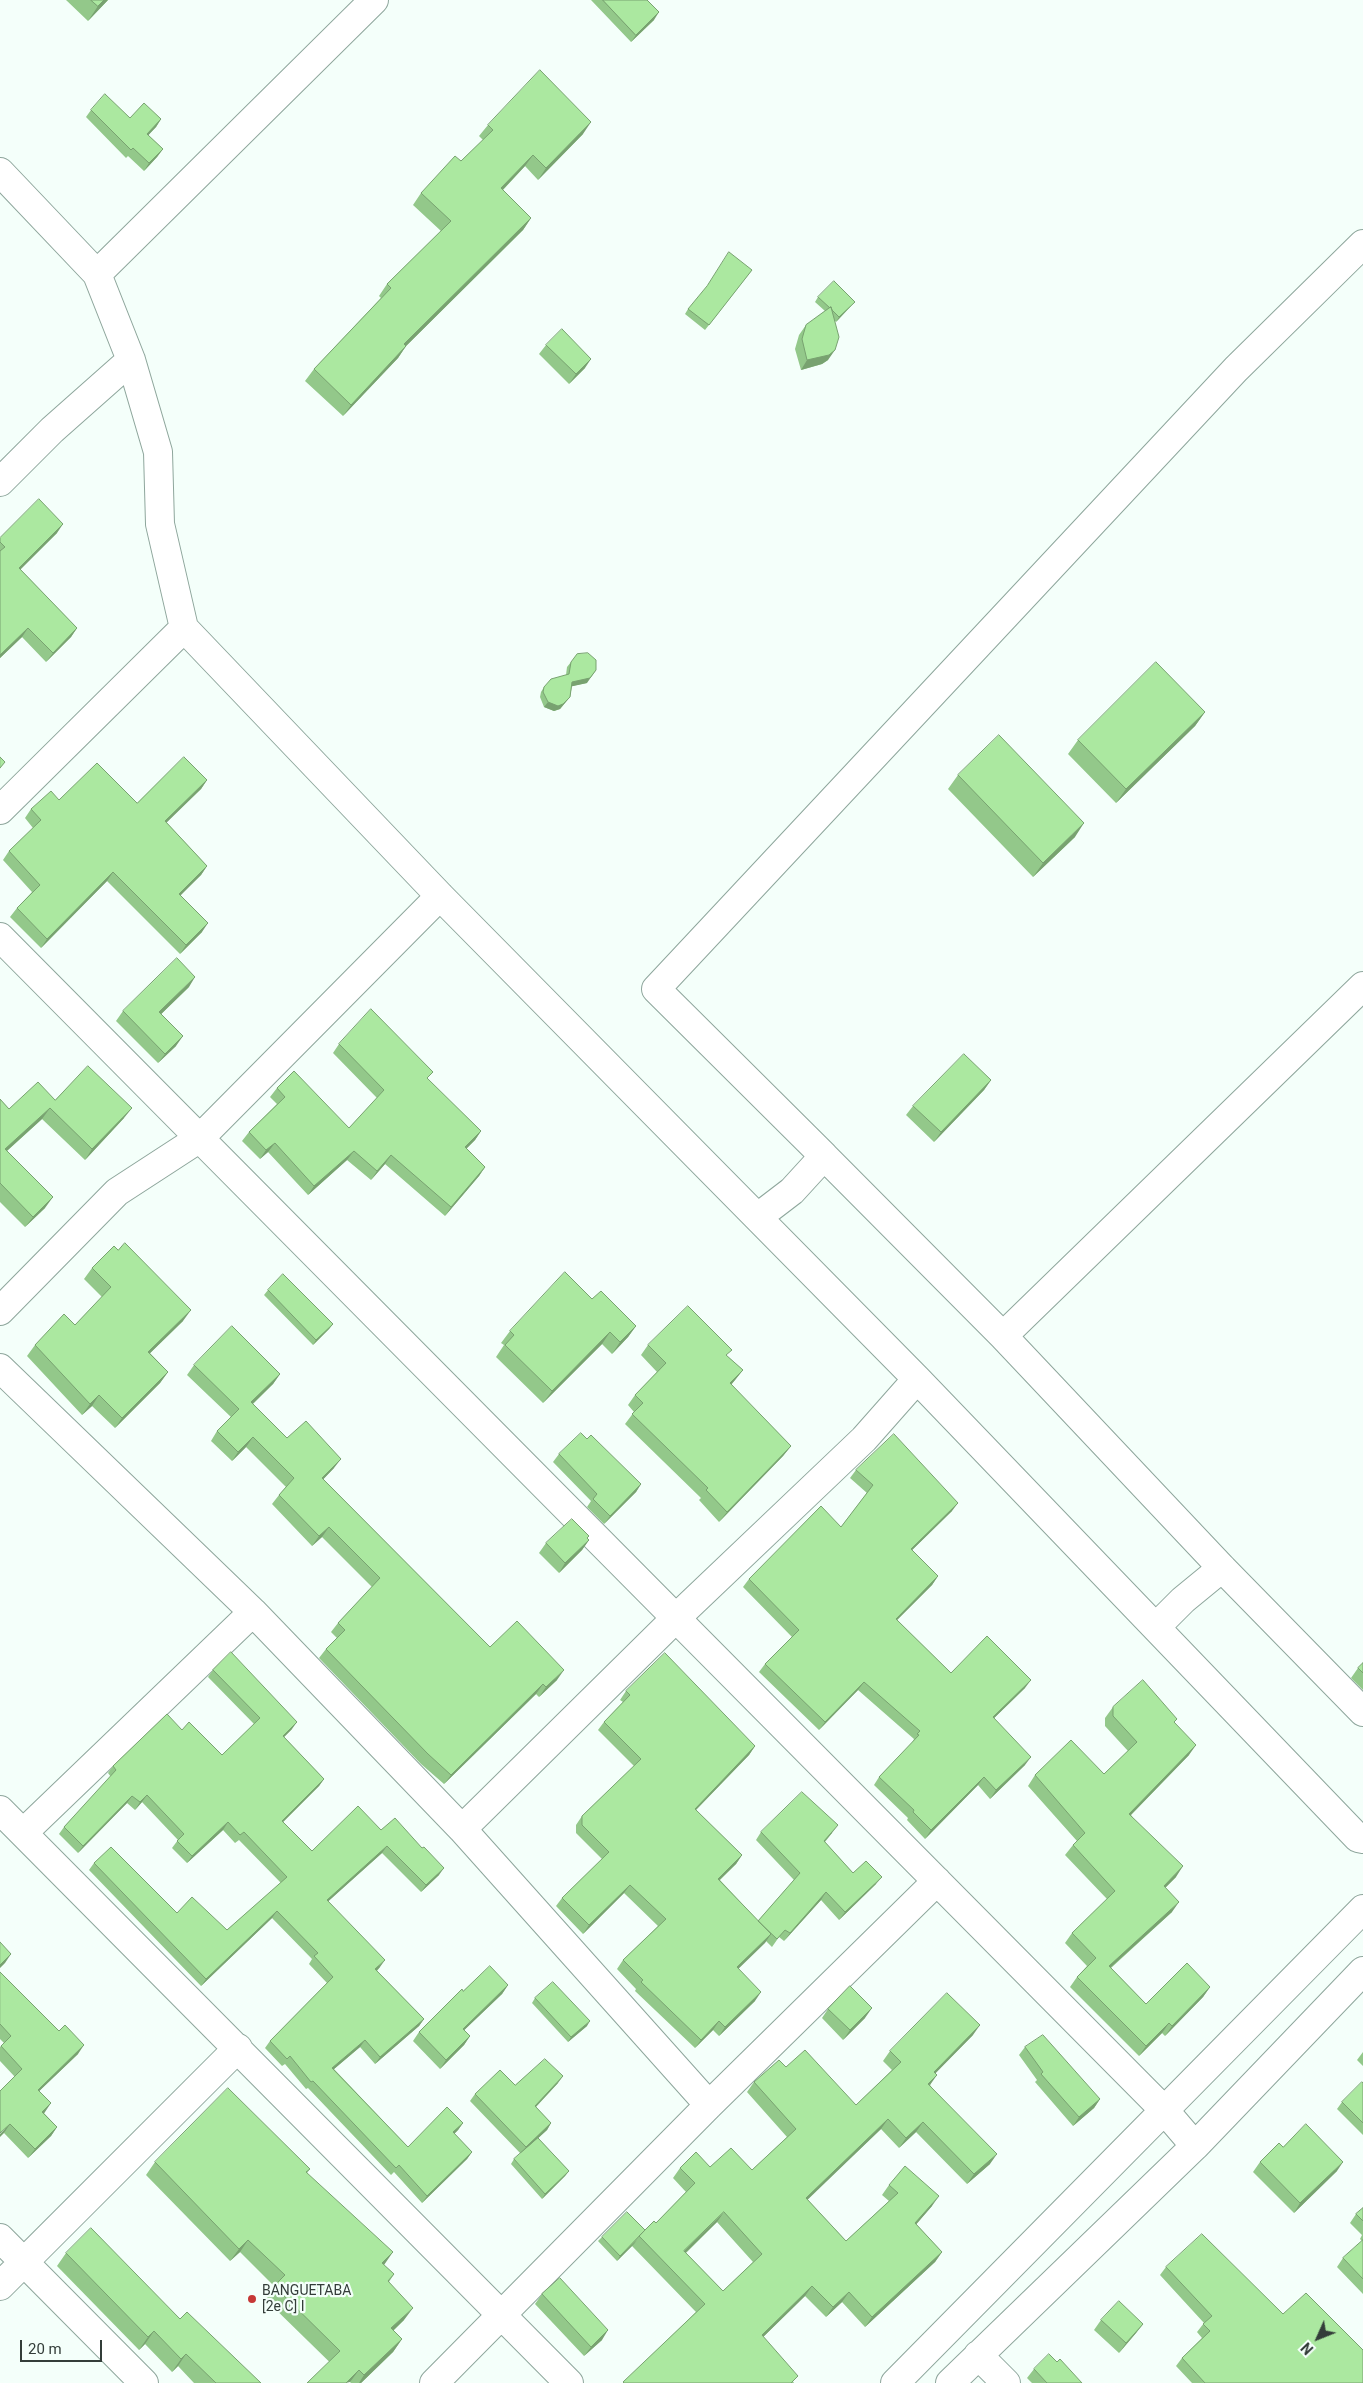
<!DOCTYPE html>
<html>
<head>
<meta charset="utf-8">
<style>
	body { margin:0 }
	#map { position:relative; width:1363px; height:2383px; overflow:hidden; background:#f4fffa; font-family:Roboto,sans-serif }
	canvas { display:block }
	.north { position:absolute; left:1293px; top:2313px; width:50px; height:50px; -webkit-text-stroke:4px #f4fffa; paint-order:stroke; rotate:226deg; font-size:14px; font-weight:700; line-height:20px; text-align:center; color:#333d39 }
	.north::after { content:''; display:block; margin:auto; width:18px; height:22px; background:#333d39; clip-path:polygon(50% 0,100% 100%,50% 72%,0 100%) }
	.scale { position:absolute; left:20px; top:2340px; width:82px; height:22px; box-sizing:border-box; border:2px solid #333d39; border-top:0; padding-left:6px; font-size:15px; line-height:18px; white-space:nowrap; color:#333d39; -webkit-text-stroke:4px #f4fffa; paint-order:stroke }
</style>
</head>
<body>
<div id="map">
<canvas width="1363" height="2383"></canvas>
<div class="north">N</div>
<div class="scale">20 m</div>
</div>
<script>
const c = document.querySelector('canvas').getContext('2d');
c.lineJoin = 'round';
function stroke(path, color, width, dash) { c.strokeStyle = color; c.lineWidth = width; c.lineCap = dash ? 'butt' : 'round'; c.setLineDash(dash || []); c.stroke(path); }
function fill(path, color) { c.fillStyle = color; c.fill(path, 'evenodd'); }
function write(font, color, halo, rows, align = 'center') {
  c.font = font + ' Roboto,sans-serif'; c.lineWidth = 4.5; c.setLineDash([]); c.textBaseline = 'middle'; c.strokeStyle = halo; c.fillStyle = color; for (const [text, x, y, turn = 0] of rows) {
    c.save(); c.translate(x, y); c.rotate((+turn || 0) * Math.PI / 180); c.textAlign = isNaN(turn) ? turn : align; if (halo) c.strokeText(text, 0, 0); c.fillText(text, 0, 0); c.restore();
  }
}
const minor = new Path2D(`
	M0 172 97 274 131 360 158 452 160 524 184 628 440 896 917 1379 1358 1838 1363 1839
	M97 274 374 0
	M0 482 52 430 131 360
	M0 810 184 628
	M0 937 1165 2111 1195 2146
	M824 1156 1003 1336 1363 986
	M758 1217 792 1191 824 1156 656 989 1236 369 1363 244
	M0 1311 117 1192 200 1138 440 896
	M1003 1336 1222 1568 1363 1712
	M0 1368 253 1612 462 1829 709 2105
	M1156 1627 1183 1600 1222 1568
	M0 1810 569 2383
	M462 1829 676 1618 864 1439 917 1379
	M23 1833 253 1612
	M0 2238 144 2383
	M0 2286 238 2048
	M978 2355 1006 2383
	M434 2383 709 2105 937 1881
	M895 2383 1363 1909
	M950 2383 1195 2146 1363 1971`);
const wall = new Path2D(`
	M66 0H108L88 21Z
	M591 0H647L654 20 631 42Z
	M91 110 130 118 161 119 156 127 148 135 163 149 157 157 144 171 128 156 126 158 86 117Z
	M488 125 583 134 538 180 525 166 503 190 531 218 523 230 406 346 398 358 343 416 305 381 314 369 381 298 379 296 387 284 441 231 413 205 421 193 461 161 483 140 479 136Z
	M752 270 705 330 685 314 688 309Z
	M818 297 851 306 836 322 835 321 828 360 822 364 801 370 795 349 799 335 806 325 825 311 815 302Z
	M546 345 585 368 569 384 539 354Z
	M57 533 20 569 77 628 71 637 46 662 22 637 0 658V538Z
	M571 662 587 683 572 686 570 697 560 709 554 711 544 707 540 697 541 692 544 687 566 675 567 667Z
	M1205 712 1195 726 1116 803 1068 754 1078 740Z
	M958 775 1075 837 1033 877 948 789Z
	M207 780 201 789 166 822 207 866 201 875 180 895 202 932 180 954 107 881 41 948 10 917 17 908 32 892 3 860 9 851 33 828 25 818 31 809 59 800 137 803Z
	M189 987 161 1014 176 1046 158 1063 116 1021 123 1011Z
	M339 1044 428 1080 481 1131 475 1140 466 1149 485 1167 479 1176 445 1216 385 1164 371 1180 347 1160 308 1195 268 1152 260 1159 242 1141 249 1132 277 1104 270 1097 277 1088 349 1128 377 1098 333 1053Z
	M991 1080 984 1090 934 1142 906 1115 913 1106Z
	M0 1099 9 1109 55 1100 124 1118 85 1160 42 1119 7 1151 45 1208 25 1227 0 1202Z
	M92 1268 183 1321 150 1353 168 1372 160 1383 115 1428 92 1406 82 1415 27 1356 35 1345 75 1325 102 1297 84 1279Z
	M268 1290 333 1324 329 1329 313 1345 264 1295Z
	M592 1299 636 1326 628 1337 612 1354 602 1344 543 1403 496 1357 504 1345 501 1343 510 1331Z
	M648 1345 727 1356 743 1370 731 1385 791 1446 783 1456 719 1522 699 1500 701 1498 625 1424 634 1412 628 1405 635 1395 657 1372 641 1355Z
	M194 1365 280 1374 273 1384 253 1404 287 1438 334 1468 323 1479 490 1647 557 1680 539 1697 536 1694 444 1784 421 1764 319 1658 326 1649 337 1638 331 1632 338 1623 372 1587 322 1537 312 1546 272 1504 279 1495 286 1487 246 1447 232 1461 211 1441 217 1431 231 1417 187 1375Z
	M587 1439 641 1484 636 1492 604 1524 587 1507 591 1501 553 1462 559 1454Z
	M856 1470 952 1511 912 1550 938 1576 932 1585 897 1620 951 1673 1025 1688 994 1718 1025 1765 990 1799 978 1785 925 1839 907 1820 908 1818 874 1785 879 1777 912 1743 914 1739 858 1690 819 1730 759 1672 765 1664 792 1637 743 1587 749 1579 841 1527 867 1493 850 1478Z
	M587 1538 589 1540 582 1550 559 1573 539 1553 546 1543Z
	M1363 1663V1690L1351 1678 1358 1668Z
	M213 1670 292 1729 284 1737 324 1779 319 1786 283 1822 312 1851 381 1830 439 1875 421 1892 382 1853 328 1901 380 1967 377 1971 424 2019 419 2026 375 2064 360 2047 334 2069 408 2147 463 2123 458 2130 454 2134 472 2152 467 2159 422 2203 394 2172 391 2175 308 2088 306 2089 285 2064 282 2066 265 2048 270 2041 327 1983 309 1964 312 1959 272 1918 201 1986 89 1870 94 1863 177 1913 227 1930 281 1883 239 1840 235 1843 223 1830 187 1863 172 1848 178 1840 142 1802 135 1810 127 1803 78 1853 59 1834 64 1827 111 1777 108 1773 113 1766 182 1730 222 1755 254 1724 208 1677Z
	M626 1691 755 1746 749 1755 696 1810 742 1855 736 1864 720 1880 758 1921 794 1880 756 1840 761 1832 832 1833 825 1842 853 1873 876 1884 839 1920 821 1900 784 1941 779 1937 772 1947 766 1941 738 1968 755 2001 719 2036 713 2030 695 2048 635 1991 636 1989 617 1969 623 1960 658 1926 624 1893 583 1934 556 1906 562 1898 602 1859 576 1833V1825L582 1816 634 1766 598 1730 604 1722 623 1702 620 1700Z
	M1113 1707 1175 1723 1189 1755 1131 1815 1176 1877 1165 1888 1172 1912 1111 1968 1146 2004 1210 1987 1203 1997 1165 2036 1162 2033 1139 2056 1070 1987 1077 1977 1087 1966 1065 1943 1072 1933 1107 1899 1065 1855 1073 1845 1077 1841 1028 1786 1035 1775 1104 1774 1128 1751 1105 1726V1718Z
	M0 1972 78 2054 39 2091 45 2112 44 2113 57 2127 51 2136 28 2158 4 2133 15 2077 0 2061V2047L4 2043 0 2039Z
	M508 1985 502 1994 464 2030 470 2036 464 2045 440 2069 413 2041 419 2032 463 1991Z
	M535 1998 587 2026 568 2042 532 2003Z
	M828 2009 865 2018 843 2040 822 2018Z
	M973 2035 935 2073 930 2085 990 2164 967 2184 916 2132 899 2148 881 2129 807 2199 846 2241 889 2201 882 2195 889 2185 932 2206 916 2224 942 2252 935 2262 865 2327 842 2302 826 2317 805 2296 763 2337 794 2383H623L696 2312 632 2246 634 2244 617 2261 598 2241 602 2237 645 2230 656 2223 686 2192 673 2178 680 2168 710 2167 752 2170 787 2137 747 2092 754 2082 786 2067 856 2105 892 2070 883 2061 890 2051ZM717 2222 753 2262 723 2291 686 2253Z
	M1025 2047 1100 2099 1094 2108 1073 2126 1035 2082 1037 2080 1019 2055Z
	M1363 2052V2066L1357 2060Z
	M558 2083 536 2107 551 2123 547 2130 538 2138 569 2171 565 2176 542 2199 511 2164 514 2159 521 2154 470 2101 475 2094 515 2085Z
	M1363 2083V2135L1337 2109 1342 2102Z
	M1283 2147 1337 2171 1294 2213 1253 2172 1260 2162Z
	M155 2162 310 2169 307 2173 384 2265 394 2274 389 2282 404 2320 393 2331 402 2339 393 2352 361 2383H351L265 2299 274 2286 240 2252 230 2261 146 2175Z
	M1363 2208V2294L1337 2267 1343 2258 1362 2241 1360 2239 1362 2235 1350 2223 1356 2214Z
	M66 2253 180 2319 261 2383H194L178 2366 172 2372 145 2344 139 2350 57 2266Z
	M1166 2267 1283 2314 1363 2383H1192L1176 2366 1182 2358 1202 2338 1197 2332 1204 2323 1160 2275Z
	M542 2294 602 2340 584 2356 535 2304Z
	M1101 2320 1143 2324 1136 2333 1119 2353 1094 2330Z
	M1057 2362 1082 2383H1032L1027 2378 1034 2369Z`);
const shadedWall = new Path2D(`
	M104 0H108L88 21 98 6Z
	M659 12 654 20 631 42 636 35Z
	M161 119 156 127 142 142 147 134Z
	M591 122 583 134 538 180 546 168Z
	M163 149 157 157 144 171 149 163Z
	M533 155 525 166 493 200 501 188Z
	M531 218 523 230 396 356 404 344Z
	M855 302 851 306 836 322 839 317Z
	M406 346 398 358 343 416 351 405Z
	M835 350 828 360 822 364 801 370 807 360Z
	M591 359 585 368 569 384 576 374Z
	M63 524 57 533 13 577 19 568Z
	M28 628 22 637 0 658V655Z
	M77 628 71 637 46 662 53 653Z
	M596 670 587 683 569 687 572 682Z
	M570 697 560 709 554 711 544 707 548 702Z
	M1205 712 1195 726 1116 803 1126 789Z
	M207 780 201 789 159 830 165 821Z
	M1084 823 1075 837 1033 877 1043 863Z
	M207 866 201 875 173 903 179 894Z
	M113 872 107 881 41 948 47 939Z
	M208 923 202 932 180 954 186 945Z
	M195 977 189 987 153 1022 159 1012Z
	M183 1036 176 1046 158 1063 165 1054Z
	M991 1080 984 1090 934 1142 941 1132Z
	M50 1108 42 1119 0 1157 5 1149Z
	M132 1108 124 1118 85 1160 92 1149Z
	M481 1131 475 1140 459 1156 465 1147Z
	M275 1143 268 1152 260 1159 266 1150Z
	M354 1151 347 1160 308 1195 314 1186Z
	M391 1155 385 1164 371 1180 377 1171Z
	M485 1167 479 1176 445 1216 451 1207Z
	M53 1197 45 1208 25 1227 33 1217Z
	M191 1310 183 1321 140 1363 148 1352Z
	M333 1324 329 1329 313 1345 316 1340Z
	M636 1326 628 1337 612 1354 620 1342Z
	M610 1332 602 1344 543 1403 552 1391Z
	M743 1370 735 1380 723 1394 730 1383Z
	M168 1372 160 1383 115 1428 122 1418Z
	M280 1374 273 1384 244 1412 251 1402Z
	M99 1395 92 1406 82 1415 90 1404Z
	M253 1437 246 1447 232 1461 238 1452Z
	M791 1446 783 1456 719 1522 727 1512Z
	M341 1459 334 1468 315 1488 322 1478Z
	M641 1484 636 1492 604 1524 610 1516Z
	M958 1503 952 1511 905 1557 911 1549Z
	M329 1527 322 1537 312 1546 319 1536Z
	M589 1540 582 1550 559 1573 565 1563Z
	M938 1576 932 1585 890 1627 896 1619Z
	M564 1670 557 1680 539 1697 546 1687Z
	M1031 1680 1025 1688 987 1725 993 1717Z
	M864 1682 858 1690 819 1730 825 1722Z
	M543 1684 536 1694 444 1784 451 1775Z
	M297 1722 292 1729 278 1743 283 1736Z
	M1196 1745 1189 1755 1122 1824 1129 1814Z
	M755 1746 749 1755 689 1817 695 1809Z
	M1031 1757 1025 1765 990 1799 996 1790Z
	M984 1777 978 1785 925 1839 931 1830Z
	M324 1779 319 1786 277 1828 282 1821Z
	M147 1795 142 1802 135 1810 140 1802Z
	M132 1796 127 1803 78 1853 83 1846Z
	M228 1822 223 1830 187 1863 192 1856Z
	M838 1825 832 1833 818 1849 824 1841Z
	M387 1846 382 1853 322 1907 327 1900Z
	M742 1855 736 1864 712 1887 718 1879Z
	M1183 1866 1176 1877 1157 1896 1164 1886Z
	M444 1868 439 1875 421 1892 426 1885Z
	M882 1877 876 1884 839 1920 845 1912Z
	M630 1885 624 1893 583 1934 589 1925Z
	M826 1892 821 1900 784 1941 790 1933Z
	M1179 1902 1172 1912 1101 1976 1109 1966Z
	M277 1911 272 1918 201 1986 206 1979Z
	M771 1934 765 1943 731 1976 737 1967Z
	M11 1954 5 1963 0 1968V1965Z
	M385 1960 380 1967 370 1977 375 1969Z
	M508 1985 502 1994 456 2038 463 2029Z
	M1210 1987 1203 1997 1165 2036 1172 2026Z
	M761 1992 755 2001 719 2036 725 2027Z
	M872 2008 865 2018 843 2040 850 2030Z
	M424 2019 419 2026 375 2064 380 2057Z
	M590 2021 587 2026 568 2042 571 2037Z
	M719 2021 713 2030 695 2048 701 2040Z
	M1169 2023 1162 2033 1139 2056 1146 2046Z
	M980 2025 973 2035 927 2082 934 2072Z
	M470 2036 464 2045 440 2069 446 2060Z
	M365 2040 360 2047 327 2075 332 2068Z
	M84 2045 78 2054 32 2098 38 2090Z
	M937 2075 930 2085 928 2084Z
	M563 2076 558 2083 530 2113 535 2106Z
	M1100 2099 1094 2108 1073 2126 1079 2117Z
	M51 2103 45 2112 36 2121 42 2112Z
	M888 2119 881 2129 799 2208 806 2198Z
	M923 2122 916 2132 899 2148 906 2138Z
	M463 2123 458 2130 448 2140 453 2132Z
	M551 2123 547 2130 521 2154 526 2147Z
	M10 2124 4 2133 0 2137V2134Z
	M57 2127 51 2136 28 2158 35 2149Z
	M472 2152 467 2159 422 2203 427 2196Z
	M997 2154 990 2164 967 2184 974 2174Z
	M1343 2162 1337 2171 1294 2213 1300 2203Z
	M569 2171 565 2176 542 2199 545 2194Z
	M939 2196 932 2206 908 2234 915 2223Z
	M724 2212 717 2222 677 2261 684 2251Z
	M248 2240 240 2252 230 2261 239 2249Z
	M637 2240 634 2244 617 2261 620 2256Z
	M393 2252 384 2265 382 2263Z
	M942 2252 935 2262 865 2327 872 2317Z
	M812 2286 805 2296 755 2345 762 2335Z
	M849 2292 842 2302 826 2317 833 2307Z
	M413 2308 404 2320 382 2341 391 2328Z
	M1143 2324 1136 2333 1119 2353 1126 2343Z
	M608 2330 602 2340 584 2356 591 2347Z
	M154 2331 145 2344 139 2350 148 2337Z
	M402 2339 393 2352 361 2383H359L364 2375Z
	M186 2354 178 2366 172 2372 181 2359Z
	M359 2370 350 2382 346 2383Z`);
const building = new Path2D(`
	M91 0H104L98 6Z
	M603 0H647L659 12 636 35Z
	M540 70 591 122 546 168 533 155 501 188 531 218 404 344 406 346 351 405 314 369 391 288 387 284 451 221 421 193 455 156 461 161 493 130 488 125Z
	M105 94 130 118 144 103 161 119 147 134 163 149 149 163 133 148 131 150 91 110Z
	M729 252 752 270 709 325 688 309 707 286Z
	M834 281 855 302 839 317 832 310 831 307 830 308 818 297Z
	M831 307 839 337 835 350 829 355 807 360 802 339 806 325Z
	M562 329 591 359 576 374 546 345Z
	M39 499 63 524 19 568 77 628 53 653 28 628 0 655V551L5 547 0 542V538Z
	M588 653 596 660V670L590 678 572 682 570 697 563 704 558 706 548 702 543 692 544 687 551 679 569 674 571 662 577 654Z
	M1156 662 1205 712 1126 789 1078 740Z
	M999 735 1084 823 1043 863 958 775Z
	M0 757 5 762 0 768Z
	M184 757 207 780 165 821 207 866 179 894 208 923 186 945 113 872 47 939 17 908 40 885 9 851 41 820 31 809 51 791 59 800 97 763 137 803Z
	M177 958 195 977 159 1012 183 1036 165 1054 123 1011Z
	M371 1009 433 1072 427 1078 481 1131 465 1147 485 1167 451 1207 391 1155 377 1171 354 1151 314 1186 275 1143 266 1150 249 1132 285 1097 277 1088 294 1071 349 1128 384 1090 339 1044Z
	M964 1054 991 1080 941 1132 913 1106Z
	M88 1066 132 1108 92 1149 50 1108 5 1149 53 1197 33 1217 0 1183V1099L9 1109 38 1082 55 1100Z
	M125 1243 191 1310 148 1352 168 1372 122 1418 99 1395 90 1404 35 1345 64 1314 75 1325 111 1287 92 1268 114 1246 118 1250Z
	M565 1272 592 1299 601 1291 636 1326 620 1342 610 1332 552 1391 505 1345 514 1335 510 1331Z
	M283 1274 333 1324 316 1340 268 1290Z
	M688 1306 732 1350 726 1355 743 1370 730 1383 791 1446 727 1512 706 1490 708 1488 632 1414 643 1403 635 1395 666 1363 648 1345Z
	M232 1326 280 1374 251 1402 287 1438 306 1421 341 1459 322 1478 490 1647 517 1621 564 1670 546 1687 543 1684 451 1775 428 1754 326 1649 345 1630 338 1623 380 1578 329 1527 319 1536 279 1495 294 1478 253 1437 238 1452 217 1431 239 1409 194 1365Z
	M581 1433 587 1439 591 1435 641 1484 610 1516 593 1499 597 1494 559 1454Z
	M894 1434 958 1503 911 1549 938 1576 896 1619 951 1673 987 1636 1031 1680 993 1717 1031 1757 996 1790 984 1777 931 1830 913 1812 914 1810 879 1777 919 1735 917 1734 920 1731 864 1682 825 1722 765 1664 799 1630 749 1579 821 1506 841 1527 873 1485 856 1470Z
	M572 1519 589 1536 587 1538 589 1540 565 1563 546 1543Z
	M231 1652 297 1722 283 1736 324 1779 282 1821 312 1851 358 1806 381 1830 395 1818 422 1848 424 1847 444 1868 426 1885 387 1846 327 1900 385 1960 375 1969 424 2019 380 2057 365 2040 332 2068 408 2147 447 2107 463 2123 453 2132 472 2152 427 2196 399 2165 396 2168 313 2081 311 2082 290 2056 287 2059 270 2041 333 1977 314 1956 318 1953 277 1911 206 1979 94 1863 111 1847 177 1913 192 1897 227 1930 287 1877 244 1832 240 1835 228 1822 192 1856 177 1841 184 1834 147 1795 140 1802 132 1796 83 1846 64 1827 116 1770 113 1766 167 1714 182 1730 189 1722 222 1755 260 1718 213 1670Z
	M665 1653 755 1746 695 1809 742 1855 718 1879 771 1934 737 1967 761 1992 725 2027 719 2021 701 2040 641 1982 643 1980 623 1960 666 1919 630 1885 589 1925 562 1898 609 1852 582 1825V1816L641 1759 604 1722 630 1695 626 1691Z
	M1363 1663V1673L1358 1668Z
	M1143 1680 1177 1719 1174 1722 1196 1745 1129 1814 1183 1866 1164 1886 1179 1902 1109 1966 1146 2004 1187 1963 1210 1987 1172 2026 1169 2023 1146 2046 1077 1977 1096 1958 1072 1933 1115 1891 1073 1845 1085 1833 1035 1775 1071 1740 1104 1774 1137 1742 1113 1716V1707Z
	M802 1792 838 1825 824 1841 853 1873 866 1861 882 1877 845 1912 826 1892 790 1933 785 1930 777 1939 758 1921 800 1873 761 1832Z
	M0 1942 11 1954 0 1965Z
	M490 1966 508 1985 463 2029 470 2036 446 2060 419 2032 462 1989 463 1991Z
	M0 1972 59 2031 65 2025 84 2045 38 2090 51 2103 42 2112 57 2127 35 2149 10 2124 0 2133V2091L22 2069 1 2046 11 2036 0 2024Z
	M553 1982 590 2021 571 2037 535 1998Z
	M850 1986 872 2008 850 2030 828 2009Z
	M947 1993 980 2025 934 2072 937 2075 928 2084 997 2154 974 2174 923 2122 906 2138 888 2119 806 2198 846 2241 898 2193 889 2185 905 2166 939 2196 915 2223 942 2252 872 2317 849 2292 833 2307 812 2286 762 2335 798 2376 791 2383H624L623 2382 705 2304 639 2236 654 2221 656 2223 695 2183 680 2168 696 2152 710 2167 731 2148 752 2170 796 2129 754 2082 779 2060 786 2067 805 2050 856 2105 901 2062 890 2051ZM724 2212 762 2254 723 2291 684 2251Z
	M1043 2035 1100 2099 1079 2117 1041 2074 1043 2072 1025 2047Z
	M545 2059 563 2076 535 2106 551 2123 526 2147 475 2094 500 2070 515 2085Z
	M1362 2082 1363 2083V2123L1342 2102Z
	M228 2088 310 2169 306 2172 393 2252 382 2263 394 2274 388 2281 413 2308 391 2328 402 2339 364 2375 359 2370 346 2383H307L340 2351 274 2286 285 2275 248 2240 239 2249 155 2162Z
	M1306 2124 1343 2162 1300 2203 1260 2162 1279 2143 1283 2147Z
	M538 2138 569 2171 545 2194 514 2159Z
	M1363 2208V2221L1356 2214Z
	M627 2212 645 2230 620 2256 602 2237Z
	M91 2228 180 2319 187 2312 261 2383H216L186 2354 181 2359 154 2331 148 2337 66 2253Z
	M1202 2234 1283 2314 1306 2293 1363 2350V2383H1205L1182 2358 1210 2331 1203 2324 1212 2316 1166 2267Z
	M1363 2240V2279L1343 2258Z
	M560 2278 608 2330 591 2347 542 2294Z
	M1119 2301 1143 2324 1126 2343 1101 2320Z
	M1049 2354 1057 2362 1060 2359 1082 2383H1047L1034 2369Z`);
const markers = [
	[252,2299,5,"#c63836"]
];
const poiNames = [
	["BANGUETABA",262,2291],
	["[2e C] I",262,2307]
];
stroke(minor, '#8ea69c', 30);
stroke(minor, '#fff', 28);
fill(wall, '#93c88a');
fill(shadedWall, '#78a270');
fill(building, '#abe8a0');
stroke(building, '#78a270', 1);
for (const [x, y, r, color] of markers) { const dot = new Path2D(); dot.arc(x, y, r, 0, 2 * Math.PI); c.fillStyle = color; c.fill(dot); stroke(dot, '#f4fffa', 2); }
write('14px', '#333d39', '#f4fffa', poiNames, 'left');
</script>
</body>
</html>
